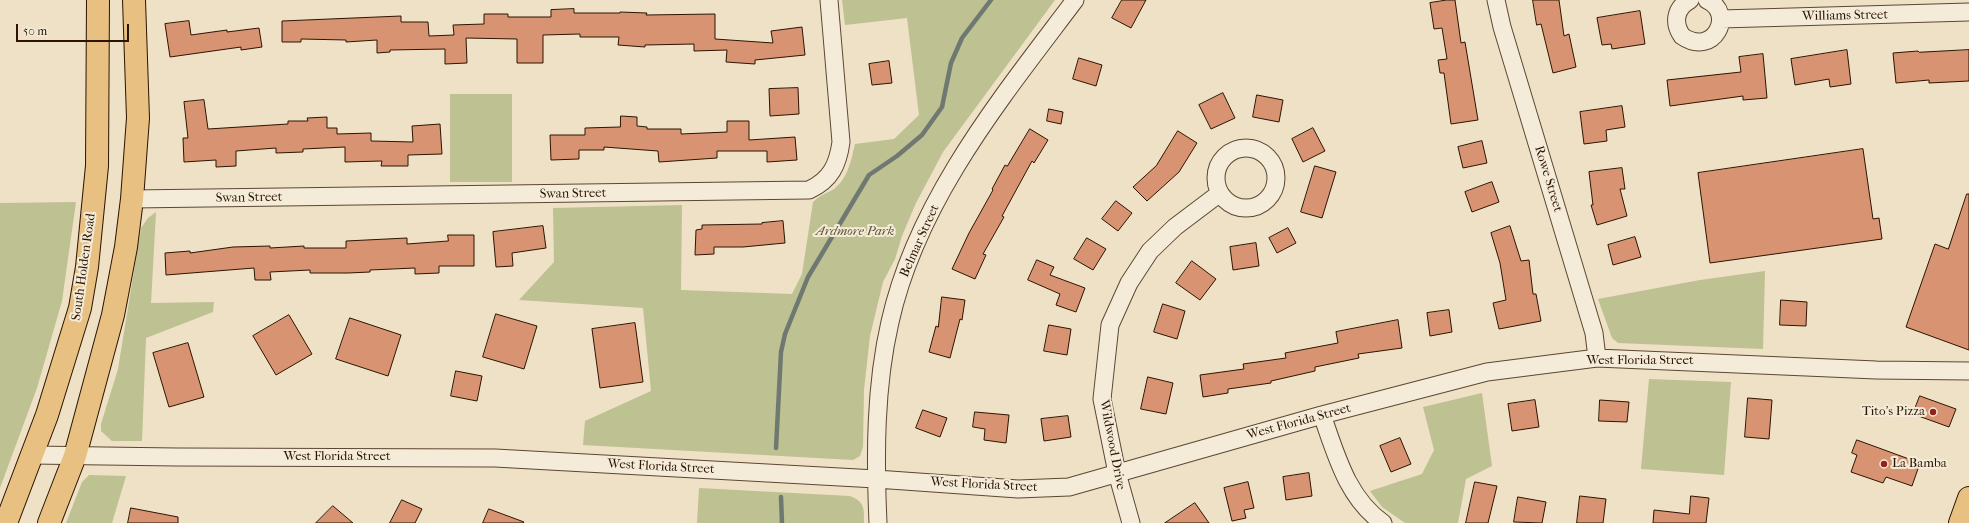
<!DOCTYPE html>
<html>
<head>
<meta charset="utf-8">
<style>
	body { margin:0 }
	#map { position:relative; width:1969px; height:523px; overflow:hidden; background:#eee1c5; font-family:"IM FELL French Canon",serif }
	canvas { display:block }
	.scale { position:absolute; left:16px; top:24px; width:113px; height:18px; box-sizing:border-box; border:2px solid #2c1401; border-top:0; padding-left:5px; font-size:12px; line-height:14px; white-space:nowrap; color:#2c1401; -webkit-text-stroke:3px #f4ecd9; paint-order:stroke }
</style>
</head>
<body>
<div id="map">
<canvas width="1969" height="523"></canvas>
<div class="scale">50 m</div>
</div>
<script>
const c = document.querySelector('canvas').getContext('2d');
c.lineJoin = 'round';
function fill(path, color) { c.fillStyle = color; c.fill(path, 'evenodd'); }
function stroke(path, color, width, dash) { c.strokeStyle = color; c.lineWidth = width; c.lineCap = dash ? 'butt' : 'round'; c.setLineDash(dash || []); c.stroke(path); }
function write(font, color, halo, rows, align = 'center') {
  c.font = font + ' "IM FELL French Canon",serif'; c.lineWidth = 4; c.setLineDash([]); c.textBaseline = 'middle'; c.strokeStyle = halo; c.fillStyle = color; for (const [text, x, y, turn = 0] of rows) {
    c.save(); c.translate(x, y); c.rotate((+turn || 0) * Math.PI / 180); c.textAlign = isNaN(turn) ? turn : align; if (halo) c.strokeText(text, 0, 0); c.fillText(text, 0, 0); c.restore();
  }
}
const green = new Path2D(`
	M842 0H1055L943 152 916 203 902 236 895 259 883 282 870 336 864 390 863 447 860 456 853 460 583 445 585 421 651 391 643 308 519 300 554 262 553 208 682 205 681 290 792 294 802 274 813 202C819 196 827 193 834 189 848 178 851 161 855 144L894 139 919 115 907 18 845 25Z
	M450 94H512V182H450Z
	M76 202 62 301 37 388 0 488V203Z
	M156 212 151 303 214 302 213 312 146 338 142 441H112L101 431V424L118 369 141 228 148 218Z
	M1765 271 1763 349 1618 343 1612 338 1598 299 1700 280Z
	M1649 379 1731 382 1724 475 1641 469Z
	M1482 393 1492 466 1466 479 1458 523H1405L1382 507 1370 491 1422 474 1434 450 1423 407Z
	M89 475 126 476 112 523H66L82 482Z
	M699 488 850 496C865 502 864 508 864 523H697Z`);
const stream = new Path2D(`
	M776 448 781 352 785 334 808 277 869 175 897 156 922 135 942 107 951 63 962 38 991 0
	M781 497 782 523`);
const building = new Path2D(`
	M1122 0H1146L1131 28 1112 18Z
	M1447 0H1455L1461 43 1465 42 1478 120 1451 124 1444 73H1440L1438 60 1447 59 1442 28 1434 29 1430 3Z
	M1533 0H1559L1564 36 1569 34 1576 67 1553 73 1541 24 1537 25Z
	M574 9V13H620V12L647 13 646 15 715 14V39L773 43 771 31 802 27 805 55 755 60V64L726 62 727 50 694 51V44L645 45V47L618 45 619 37H580V34L543 35V63H517V39L466 38 467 63 445 64V49L390 50V52L377 53V40L346 42V40L301 39V42H282V21L401 16V22H428L429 36 454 35 453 25 484 24V14H508V17H551V10Z
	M1640 11 1645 44 1612 49 1611 44 1602 45 1597 18Z
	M189 21 191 35 227 30V32L259 28 262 47 241 50V47L170 57 165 24Z
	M1847 50 1851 84 1830 87 1829 79 1795 85 1791 59Z
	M1969 50V81L1929 83V80L1896 83 1893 53 1918 51 1919 52Z
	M1763 54 1767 98 1743 100V96L1670 106 1667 80 1741 72 1739 57Z
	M1079 58 1102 65 1096 86 1073 79Z
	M889 61 892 83 872 85 869 64Z
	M798 88 799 114 770 116 769 89Z
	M1223 93 1235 118 1211 129 1199 105Z
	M1257 95 1283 100 1279 122 1253 117Z
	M204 100 208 129 288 124V121H308L307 118 327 117V128H337V134L371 133V141L413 142 412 126 440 124 442 154 408 155V166H381L382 161 345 162V147L303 149V152L276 153V148L236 151V166L216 167V160L184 162 183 138H188L184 102Z
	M1622 106 1625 127 1606 130 1607 141 1584 144 1580 112Z
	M1049 109 1063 112 1061 124 1047 121Z
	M621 116 637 117V126L647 127V129H681V134L727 132V121H749V140L795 137 797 160 767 162V151H717V158L659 162 658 151 604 147V150H579V159L551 160 550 135H585V128L620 127Z
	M1313 128 1325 151 1303 162 1292 139Z
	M1030 129 1048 140 1034 163 1032 161 1002 216 1004 217 983 254 986 255 975 279 952 269 969 233 993 190 992 189 1005 165 1007 166Z
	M1178 131 1197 143 1179 172 1147 201 1133 187 1156 166Z
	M1482 141 1487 163 1463 168 1458 147Z
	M1863 149 1873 219 1879 218 1882 239 1710 263 1698 173Z
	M1315 166 1336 172 1322 218 1301 212Z
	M1622 168 1625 189H1620L1627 216 1597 225 1591 205H1593L1589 172Z
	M1492 182 1499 202 1472 212 1465 192Z
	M1967 194H1969V350L1906 327 1935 244 1948 249Z
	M1116 201 1132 213 1118 231 1102 219Z
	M783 221 785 243 743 247H714V254L695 255 696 230 702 229V225L762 224V223Z
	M543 226 546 248 512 253 513 266 496 267 493 232Z
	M1510 226 1521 261 1529 260 1533 294H1536L1541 321 1499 329 1493 303 1506 300 1500 263 1491 233Z
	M1288 228 1296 243 1277 253 1269 238Z
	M448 235H474V266H439V273L415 274V268L370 270V272L348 273H310V270L270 272 271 280H255L254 268 166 275 165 253 190 251V253L233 247 270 246V248L304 246V248H346V241L407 238V244L448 241Z
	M1635 237 1641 257 1613 265 1608 245Z
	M1087 238 1106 249 1093 270 1074 259Z
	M1256 243 1259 266 1233 270 1230 247Z
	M1037 260 1054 267 1050 275 1085 288 1076 312 1056 305 1060 294 1028 280Z
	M1192 261 1216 279 1200 300 1176 283Z
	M942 297 965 300 962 320 960 319 950 358 929 352 936 326 938 327Z
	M1781 300 1807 302 1806 326 1780 325Z
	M1163 304 1185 311 1177 339 1154 332Z
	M1449 310 1452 332 1430 336 1427 313Z
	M496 314 537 326 524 369 483 357Z
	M289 315 312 354 276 375 253 336Z
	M350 318 401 335 388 376 336 359Z
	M1398 320 1402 348 1358 354 1359 358 1315 367V371L1271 381V383L1228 389V393L1203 397 1200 375 1244 369 1243 364 1286 358 1285 353 1338 343 1336 332Z
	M635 323 643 382 600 388 592 329Z
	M1049 325 1071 329 1067 355 1044 351Z
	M188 343 204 397 169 407 153 353Z
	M456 371 482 376 477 401 451 396Z
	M1148 377 1173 383 1166 414 1141 409Z
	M1920 396 1956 409 1949 427 1913 414Z
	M1748 398 1772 400 1769 439 1745 437Z
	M1535 400 1539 427 1512 431 1508 404Z
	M1600 400 1629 402 1627 422 1599 421Z
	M923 410 947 418 940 437 916 428Z
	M975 412 1009 415 1006 443 984 440 985 429 973 427Z
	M1068 416 1071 437 1044 441 1041 419Z
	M1400 438 1411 464 1391 472 1380 446Z
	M1857 440 1920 463 1912 486 1886 477 1883 483 1851 472 1857 455 1852 453Z
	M1309 473 1312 496 1286 500 1283 477Z
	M1248 482 1254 508 1244 510 1246 518 1232 521 1224 488Z
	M1475 482 1497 486 1488 523H1466Z
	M1580 496 1606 499 1603 523H1577Z
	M1691 496 1709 498 1706 523H1653L1654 510 1689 514Z
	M1518 497 1546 502 1542 523 1514 522Z
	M402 500 422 509 415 523H390Z
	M1195 503 1209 523H1165Z
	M333 506 353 523H316Z
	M131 508 178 517V523H128Z
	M489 509 524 522 523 523H483Z`);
const minor = new Path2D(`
	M1496 0 1502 27 1594 333 1597 358
	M1690 0C1675 8 1673 23 1682 36 1714 58 1736 13 1707 0
	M1721 19 1969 12
	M1216 178a30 30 0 1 1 60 0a30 30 0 1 1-60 0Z
	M132 199 809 190C831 180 838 164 841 142L829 0
	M1322 415C1336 454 1347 498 1383 523
	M32 455 176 457 495 458 876 479 1018 489 1069 487 1322 415 1487 372 1597 358 1876 370 1969 371
	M878 523C875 456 875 387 890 322 917 200 1002 97 1075 0
	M1131 523 1117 473 1102 399 1110 325 1129 283 1150 251 1175 227 1220 193`);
const major = new Path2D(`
	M6 523 47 415 80 308 87 267 97 166 98 0
	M49 523 75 456 113 315 126 247 132 199 138 118 134 0
	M1960 523 1969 498`);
const markers = [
	[1933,412,4,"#8f2418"],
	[1884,464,4,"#8f2418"]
];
const streetNames = [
	["Williams Street",1845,16,-1],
	["Rowe Street",1548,179,73],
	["Swan Street",573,194,-1],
	["Swan Street",249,198,-1],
	["Belmar Street",920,241,-66],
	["South Holden Road",84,267,-82],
	["West Florida Street",1640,361],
	["West Florida Street",1299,422,-15],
	["Wildwood Drive",1112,445,79],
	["West Florida Street",337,457],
	["West Florida Street",661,467,3],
	["West Florida Street",984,485,3]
];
const parkNames = [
	["Ardmore Park",855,232]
];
const poiNames = [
	["Tito's Pizza",1925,412],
	["La Bamba",1892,464,"left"]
];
fill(green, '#bec191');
stroke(stream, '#6f7971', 4.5);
fill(building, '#d89372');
stroke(building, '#2c1401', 1);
stroke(minor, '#5c4732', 19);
stroke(major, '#2c1401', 24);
stroke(minor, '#f4ecd9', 17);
stroke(major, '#e7c082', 22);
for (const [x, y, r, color] of markers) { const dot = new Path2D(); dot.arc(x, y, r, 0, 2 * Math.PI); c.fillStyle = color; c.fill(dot); stroke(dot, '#f4ecd9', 1.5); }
write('13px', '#2c1401', '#f4ecd9', streetNames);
write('italic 13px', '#5f5133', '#f4ecd9', parkNames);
write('13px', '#2c1401', '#f4ecd9', poiNames, 'right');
</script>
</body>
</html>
